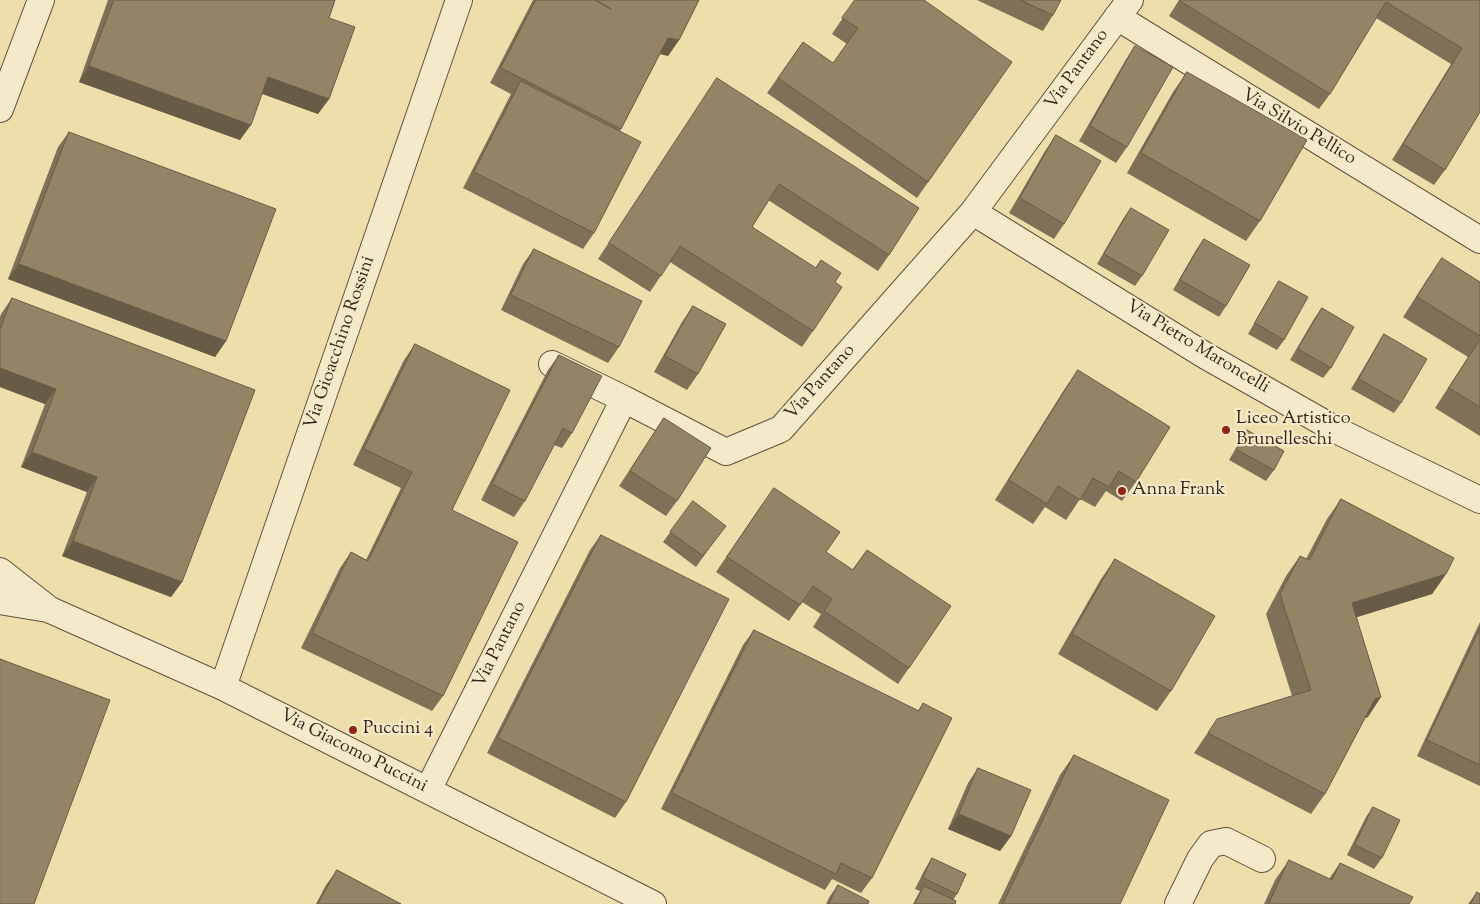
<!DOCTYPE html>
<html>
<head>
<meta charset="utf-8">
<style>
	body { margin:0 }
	canvas { display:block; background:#eedeac }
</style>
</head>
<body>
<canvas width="1480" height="904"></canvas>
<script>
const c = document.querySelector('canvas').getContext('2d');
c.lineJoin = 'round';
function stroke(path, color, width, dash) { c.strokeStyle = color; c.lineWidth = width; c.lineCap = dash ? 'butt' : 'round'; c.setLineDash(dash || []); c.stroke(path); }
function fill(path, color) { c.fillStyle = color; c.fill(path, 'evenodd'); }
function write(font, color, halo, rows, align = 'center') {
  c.font = font + ' "Sorts Mill Goudy",serif'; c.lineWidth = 4.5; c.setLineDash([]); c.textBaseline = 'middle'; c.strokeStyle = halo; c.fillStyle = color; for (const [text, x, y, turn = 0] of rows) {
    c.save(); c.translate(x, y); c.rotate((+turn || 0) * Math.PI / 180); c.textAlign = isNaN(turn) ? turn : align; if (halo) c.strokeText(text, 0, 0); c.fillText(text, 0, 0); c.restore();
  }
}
const minor = new Path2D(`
	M1117 17 1480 240
	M0 109 41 0
	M973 212 1206 356 1340 432 1480 500
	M552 364 624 399
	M0 571 46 607
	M0 601 48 609 223 687 653 904
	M223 687 459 0
	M428 790 624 399 726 452 781 429 973 212 1130 0
	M1178 904 1200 859 1211 844 1226 841 1262 859`);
const wall = new Path2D(`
	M108 0H335L329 18V99L318 114 262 94 240 140 79 82Z
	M533 0H699L679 40 668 56 660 54 620 131 594 233 583 249 463 188 511 94 490 83Z
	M855 0 1012 62 917 198 767 93 803 42 833 63 847 44 832 34Z
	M977 0H1061L1053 15 1043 31Z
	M1179 0H1480L1445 170 1434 185 1392 160 1451 64 1376 18 1330 94 1319 109 1169 16Z
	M1135 46 1127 147 1116 163 1079 141 1125 61Z
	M1187 72 1260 221 1246 241 1127 173 1173 92Z
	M717 78 889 255 878 271 768 200 752 227 815 268 821 260 835 282 813 331 802 347 670 262 650 292 598 259Z
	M69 132 226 341 215 357 8 279 58 147Z
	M1056 135 1064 224 1054 239 1009 213 1045 151Z
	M1131 208 1142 276 1135 286 1097 264 1123 219Z
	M1204 239 1226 306 1219 317 1173 290 1196 250Z
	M534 249 619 347 608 363 501 310 523 264Z
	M1442 258 1480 282V436L1435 408 1468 357 1403 317 1428 278Z
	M1279 281 1284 340 1277 350 1248 334 1272 292Z
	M12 298 182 582 171 597 62 556 87 492 21 467 45 404 0 387V317L1 314Z
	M693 306 698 374 687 390 654 372 682 322Z
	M1322 308 1331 368 1323 378 1290 360 1314 319Z
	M1384 334 1401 403 1394 413 1351 389 1377 345Z
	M415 344 452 510 443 696 432 711 301 648 340 568 351 552 366 560 401 488 353 465 404 360Z
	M559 355 572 433 562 448 554 445 525 501 514 517 481 500 548 370Z
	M1078 370 1136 482 1122 501 1106 491 1095 507 1080 499 1066 520 1045 507 1033 524 995 500 1064 390Z
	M664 418 677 501 666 516 619 486Z
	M1247 430 1274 470 1266 481 1229 460 1240 441Z
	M1341 499 1446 574 1432 594 1356 617 1368 717 1365 718 1325 794 1311 814 1194 753 1217 719 1292 696 1266 614 1286 576 1300 556 1306 559 1327 519Z
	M693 501 718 536 696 567 663 542Z
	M763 503 826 552 852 570 867 550 909 668 898 684 813 627 821 614 802 602 789 621 716 572Z
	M601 535 626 802 615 818 487 753 590 550Z
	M1115 559 1171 691 1157 711 1058 654 1101 579Z
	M1480 622V786L1417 756Z
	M754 630 918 711 923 703 872 878 861 893 832 879 825 890 661 809 743 645Z
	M1074 755 1120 904H998L1060 775Z
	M978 768 1011 836 1000 851 948 829 968 783Z
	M1373 807 1382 858 1374 869 1347 855 1366 817Z
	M932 858 957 894 953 900 955 904H913L920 891 915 889 925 869Z
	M1289 860 1329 879 1340 863 1409 904H1264L1275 880Z
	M337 870 401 904H316L326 885Z
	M838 885 868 904H826L830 896Z
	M1477 892 1480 904H1468Z`);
const shadedWall = new Path2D(`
	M668 38 679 40 668 56 657 53Z
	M89 66 251 125 240 140 79 82Z
	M268 77 329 99 318 114 258 92Z
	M19 264 226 341 215 357 8 279Z
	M0 368 56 389 45 404 0 387Z
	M32 452 97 477 87 492 21 467Z
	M73 541 182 582 171 597 62 556Z
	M1446 574 1432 594 1338 623 1352 603Z
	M1381 697 1368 717 1361 719 1375 699Z
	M959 814 1011 836 1000 851 948 829Z`);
const building = new Path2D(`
	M114 0H335L329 18 355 27 329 99 268 77 251 125 89 66Z
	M536 0H595L611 9 596 0H699L679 40 668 38 621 129 501 68Z
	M855 0H924L1012 62 928 182 778 78 803 42 833 63 858 28 842 18Z
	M1021 0H1061L1053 15Z
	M1180 0H1480V112L1445 170 1403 144 1462 48 1386 2 1330 94 1180 1Z
	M1135 46 1173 67 1127 147 1090 126Z
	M1187 72 1307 140 1260 221 1141 153Z
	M717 78 919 208 889 255 779 184 752 227 816 268 821 260 841 273 835 282 842 287 813 331 680 246 661 276 609 243Z
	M521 81 641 142 594 233 474 172Z
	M69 132 276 209 226 341 19 264Z
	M1056 135 1101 161 1064 224 1020 198Z
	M1131 208 1169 230 1142 276 1104 254Z
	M1204 239 1250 265 1226 306 1180 280Z
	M534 249 642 301 619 347 511 295Z
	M1442 258 1480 282V336L1417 297Z
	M1279 281 1308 297 1284 340 1255 323Z
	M12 298 255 390 182 582 73 541 97 477 32 452 56 389 0 368V330Z
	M693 306 726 324 698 374 665 356Z
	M1322 308 1354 327 1331 368 1298 349Z
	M1384 334 1427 359 1401 403 1359 379Z
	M1480 340V407L1449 388Z
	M415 344 510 390 452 510 518 542 443 696 312 633 351 552 368 561 412 472 364 449Z
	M559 355 602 376 572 433 563 428 525 501 492 484Z
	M1078 370 1170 427 1136 482 1119 471 1109 487 1093 478 1080 500 1058 486 1047 504 1009 480Z
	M664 418 711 448 677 501 630 471Z
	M1247 430 1284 451 1274 470 1237 450Z
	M774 488 840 532 826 552 853 570 867 550 951 606 909 668 824 611 832 599 813 586 800 605 727 557Z
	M1341 499 1454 558 1446 574 1352 603 1381 697 1375 699 1325 794 1208 733 1217 719 1311 690 1280 594 1300 556 1309 560Z
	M693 501 726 526 703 556 670 532Z
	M601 535 729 599 626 802 498 738Z
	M1115 559 1215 616 1171 691 1072 634Z
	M1480 629V765L1427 740Z
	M754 630 919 711 923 703 952 718 872 878 841 863 836 874 672 793Z
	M0 659 110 700 34 904H0Z
	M1074 755 1169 800 1120 904H1003Z
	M978 768 1031 790 1011 836 959 814Z
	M1373 807 1400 820 1382 858 1355 845Z
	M932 858 966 874 957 894 923 878Z
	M1289 860 1332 880 1340 863 1413 897 1409 904H1269Z
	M337 870 401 904H318Z
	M838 885 869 901 868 904H829Z
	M924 886 956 901 955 904H915Z
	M1477 892 1480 894V904H1471Z`);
const markers = [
	[1226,430,5,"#8f2418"],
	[1122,491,5,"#8f2418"],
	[353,730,5,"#8f2418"]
];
const streetNames = [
	["Via Pantano",1078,70,-54],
	["Via Silvio Pellico",1298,128,31],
	["Via Gioacchino Rossini",341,343,-71],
	["Via Pietro Maroncelli",1197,348,31],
	["Via Pantano",821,383,-48],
	["Via Pantano",501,645,-63],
	["Via Giacomo Puccini",353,752,27]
];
const poiNames = [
	["Liceo Artistico",1236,420],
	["Brunelleschi",1236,441],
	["Anna Frank",1132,491],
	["Puccini 4",363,730]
];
stroke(minor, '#62503d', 28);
stroke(minor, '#f4eac9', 26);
fill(wall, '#7f7157');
fill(shadedWall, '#685c47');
fill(building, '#948365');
stroke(building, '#685c47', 1);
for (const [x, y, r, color] of markers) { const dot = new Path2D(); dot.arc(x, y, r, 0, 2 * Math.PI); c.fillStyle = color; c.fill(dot); stroke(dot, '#f4eac9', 2); }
write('18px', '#332118', '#f4eac9', streetNames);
write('18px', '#332118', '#f4eac9', poiNames, 'left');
</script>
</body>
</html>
